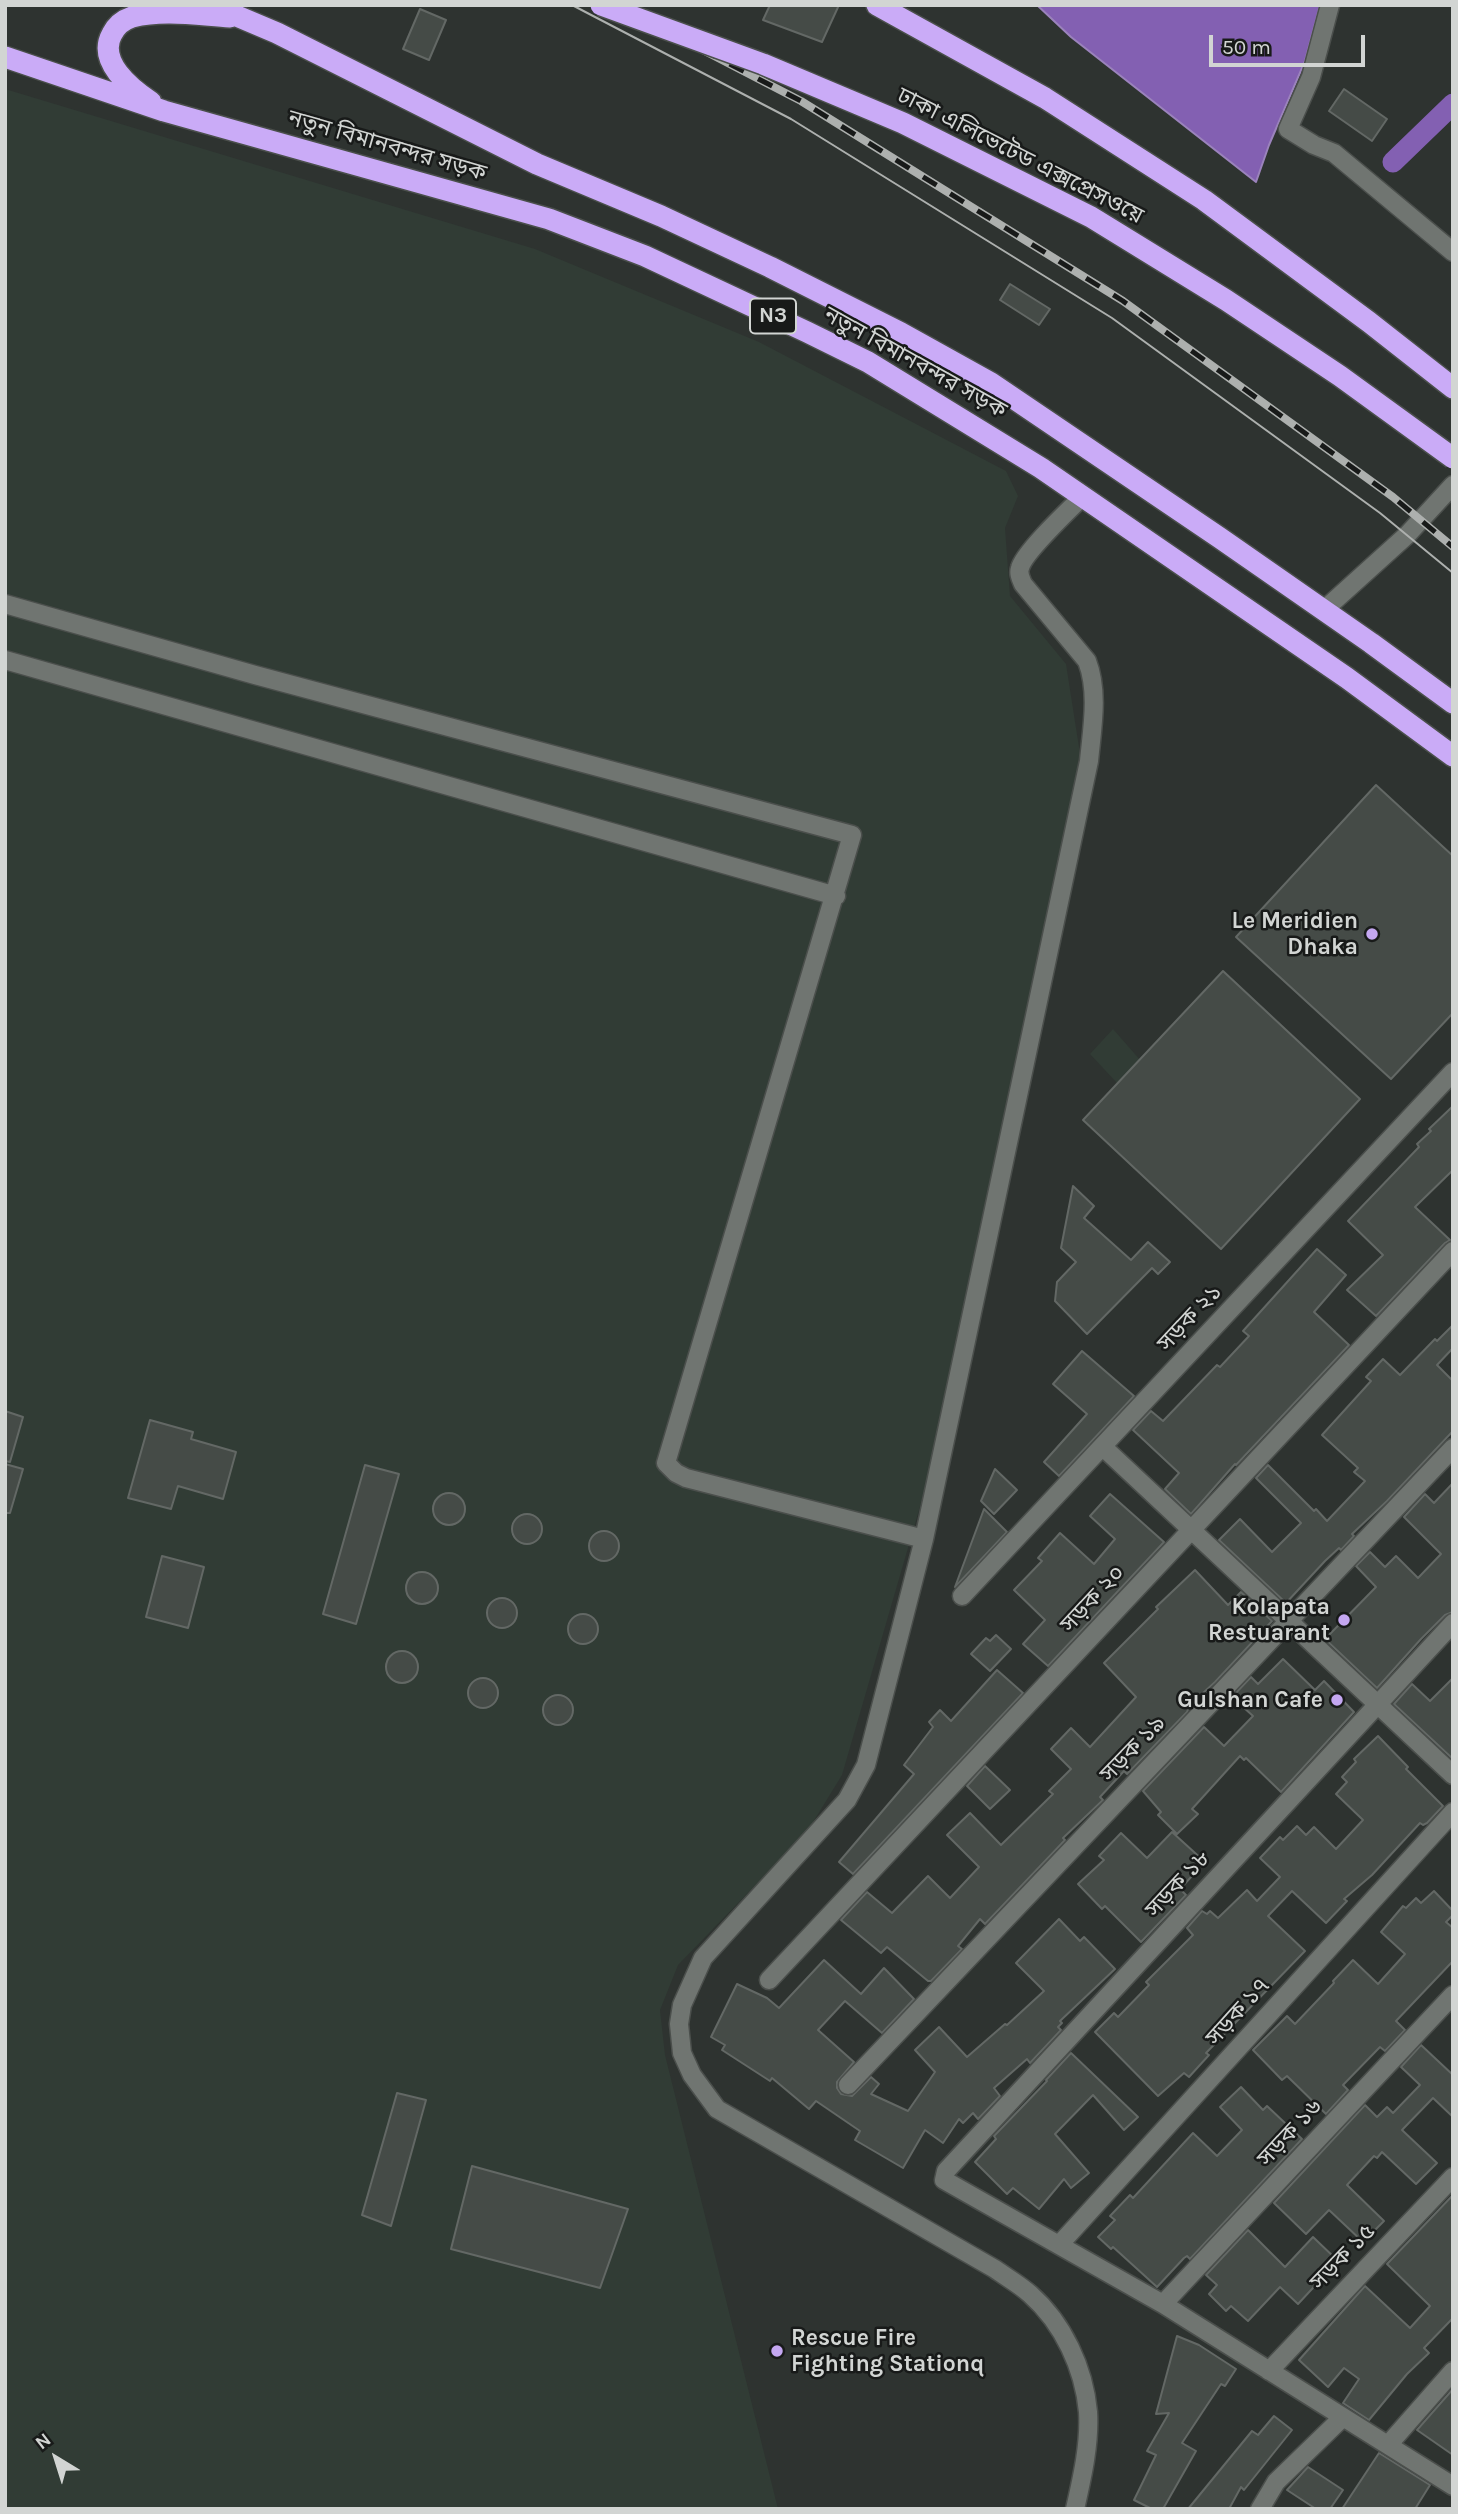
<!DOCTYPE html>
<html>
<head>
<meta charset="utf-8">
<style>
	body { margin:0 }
	#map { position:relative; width:1458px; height:2514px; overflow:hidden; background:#2e3330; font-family:Karla,sans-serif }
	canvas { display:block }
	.frame { position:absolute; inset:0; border:7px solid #d2d5d3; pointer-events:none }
	.north { position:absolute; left:21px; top:2423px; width:70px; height:70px; -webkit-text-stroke:5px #181a19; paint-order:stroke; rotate:322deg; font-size:19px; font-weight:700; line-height:28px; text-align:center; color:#d2d5d3 }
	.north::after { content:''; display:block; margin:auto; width:24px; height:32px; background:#d2d5d3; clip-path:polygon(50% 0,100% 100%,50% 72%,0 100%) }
	.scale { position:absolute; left:1209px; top:35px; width:156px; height:32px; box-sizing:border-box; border:4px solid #d2d5d3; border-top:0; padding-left:9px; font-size:21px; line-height:24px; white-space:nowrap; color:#d2d5d3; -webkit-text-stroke:5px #181a19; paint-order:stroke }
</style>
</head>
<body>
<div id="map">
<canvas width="1458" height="2514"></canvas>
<div class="frame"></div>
<div class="north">N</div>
<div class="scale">50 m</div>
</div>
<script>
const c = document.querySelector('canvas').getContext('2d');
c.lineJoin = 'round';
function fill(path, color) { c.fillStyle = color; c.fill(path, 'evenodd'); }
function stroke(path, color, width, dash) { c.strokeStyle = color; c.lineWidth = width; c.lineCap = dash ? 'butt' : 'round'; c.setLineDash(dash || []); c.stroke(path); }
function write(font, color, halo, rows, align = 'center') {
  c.font = font + ' Karla,"Noto Sans Bengali",sans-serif'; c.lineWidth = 5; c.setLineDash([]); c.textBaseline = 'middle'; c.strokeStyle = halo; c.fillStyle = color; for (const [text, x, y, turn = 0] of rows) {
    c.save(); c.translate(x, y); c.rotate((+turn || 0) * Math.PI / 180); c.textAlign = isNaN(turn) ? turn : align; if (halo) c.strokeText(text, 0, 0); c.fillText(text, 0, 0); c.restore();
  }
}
const built = new Path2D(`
	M5 89 535 249 759 342 1006 471 1018 496 1005 528 1010 596 1066 664 1081 760 985 1283 842 1775 807 1832 678 1965 660 2010 665 2055 778 2509H5Z
	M1113 1029 1141 1061 1117 1083 1090 1054Z`);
const water = new Path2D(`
	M1037 5H1320L1305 61 1269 145 1256 182 1071 37Z`);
const canal = new Path2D(`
	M1393 162 1453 104`);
const building = new Path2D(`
	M770 5H839L822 42 763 20Z
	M420 9 446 20 429 60 403 49Z
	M1344 89 1387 119 1372 141 1329 111Z
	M1010 284 1050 309 1039 325 1000 300Z
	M1376 785 1453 856V1013L1391 1079 1236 937Z
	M1223 971 1360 1099 1221 1249 1083 1120Z
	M1453 1106V1170L1415 1207 1450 1240 1445 1243 1376 1316 1347 1290 1383 1255 1348 1221 1419 1147 1417 1144 1431 1131 1429 1129Z
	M1073 1186 1094 1206 1084 1218 1131 1260 1148 1242 1170 1262 1158 1274 1152 1268 1087 1334 1055 1301 1057 1282 1076 1262 1061 1248Z
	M1317 1249 1346 1275 1314 1312 1349 1345 1236 1465 1235 1464 1191 1514 1165 1489 1179 1473 1133 1430 1151 1411 1163 1421 1217 1365 1220 1367 1249 1336 1243 1331Z
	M1453 1325V1348L1437 1365 1453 1381V1431L1387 1501 1352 1534 1354 1536 1341 1550 1339 1548 1325 1561 1286 1603 1219 1540 1240 1519 1272 1552 1301 1523 1256 1478 1268 1465 1314 1511 1316 1509 1327 1521 1365 1481 1354 1472 1358 1468 1322 1435 1371 1381 1366 1377 1383 1359 1400 1375 1435 1339 1437 1341Z
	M1082 1351 1134 1396 1059 1476 1044 1462 1087 1414 1053 1384Z
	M5 1411 23 1417 10 1462 5 1461Z
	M150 1420 193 1432 191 1439 236 1452 223 1499 178 1486 171 1509 128 1498Z
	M5 1464 23 1469 10 1513H5Z
	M365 1465 399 1474 356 1624 323 1614Z
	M995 1469 1017 1490 994 1514 981 1501Z
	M1453 1483V1612L1445 1615 1421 1639 1377 1688 1325 1639 1376 1587 1356 1566 1370 1552 1385 1567 1396 1556 1418 1578 1441 1554 1404 1517 1425 1494 1434 1503Z
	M433 1509a16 16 0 1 1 32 0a16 16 0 1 1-32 0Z
	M1110 1494 1164 1542 1048 1666 1023 1644 1045 1620 1014 1590 1042 1561 1038 1558 1060 1533 1094 1564 1115 1539 1090 1516Z
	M984 1509 1007 1532 955 1587Z
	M512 1529a15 15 0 1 1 30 0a15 15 0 1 1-30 0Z
	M589 1546a15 15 0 1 1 30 0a15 15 0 1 1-30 0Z
	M162 1556 204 1567 188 1628 146 1617Z
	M1195 1570 1228 1605 1241 1592 1272 1621 1215 1682 1190 1705 1187 1712 1127 1774 1124 1771 1100 1797 1103 1800 1063 1838 1065 1840 985 1924 980 1919 958 1946 962 1949 931 1981H928L887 1947 881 1953 841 1920 867 1892 892 1913 928 1876 950 1898 979 1867 947 1835 970 1813 1001 1845 1053 1794 1049 1791 1071 1769 1051 1749 1071 1728 1090 1747 1136 1697 1104 1663 1158 1609 1156 1607Z
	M406 1588a16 16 0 1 1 32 0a16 16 0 1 1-32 0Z
	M487 1613a15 15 0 1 1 30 0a15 15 0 1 1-30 0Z
	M568 1629a15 15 0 1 1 30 0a15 15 0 1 1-30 0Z
	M996 1635 1011 1649 990 1671 971 1654 986 1638 990 1641Z
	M386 1667a16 16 0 1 1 32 0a16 16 0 1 1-32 0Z
	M1283 1659 1315 1690 1324 1681 1354 1712 1281 1792 1246 1758 1244 1760 1240 1756 1192 1809 1198 1814 1177 1834 1158 1815 1161 1812 1143 1791 1204 1727 1224 1746 1253 1716 1232 1697 1251 1677 1258 1684Z
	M997 1670 1023 1693 853 1874 839 1862 914 1774 904 1765 933 1727 929 1722 940 1710 951 1721Z
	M468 1693a15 15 0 1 1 30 0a15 15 0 1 1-30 0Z
	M1453 1678V1759L1394 1704 1412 1684 1430 1701Z
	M543 1710a15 15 0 1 1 30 0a15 15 0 1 1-30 0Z
	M1378 1736 1408 1767 1406 1769 1443 1806 1427 1823 1423 1825 1420 1823 1372 1875 1344 1899 1347 1901 1326 1923 1292 1891 1268 1916 1305 1951 1206 2053 1209 2055 1189 2077 1184 2073 1158 2096 1095 2032 1114 2013 1118 2017 1149 1985 1146 1982 1193 1935 1187 1928 1202 1911 1207 1914 1210 1911 1218 1918 1247 1890 1257 1901 1280 1877 1260 1858 1280 1837 1283 1840 1297 1826 1306 1835 1314 1827 1336 1849 1363 1820 1336 1794 1347 1782 1342 1777 1356 1762 1354 1759Z
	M985 1766 1010 1790 990 1809 967 1786Z
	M1172 1832 1205 1862 1180 1889 1186 1895 1141 1942 1105 1906 1102 1909 1078 1884 1104 1860 1099 1856 1121 1833 1147 1858Z
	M1434 1891 1453 1911V1915L1446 1922 1453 1928V1961L1396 2021 1405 2030 1385 2051 1380 2047 1343 2085 1348 2090 1326 2114 1287 2076 1282 2080 1253 2050 1287 2016 1295 2024 1334 1983 1333 1981 1353 1960 1378 1984 1405 1954 1381 1932 1403 1906 1406 1908 1416 1898 1421 1903Z
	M1059 1919 1080 1941 1084 1937 1115 1969 1060 2021 1062 2023 1058 2027 1061 2030 1030 2063 1027 2059 994 2088 1000 2096 978 2119 973 2113 963 2123 959 2119 943 2143 925 2130 903 2168 855 2140 860 2131 816 2101 809 2109 772 2078 770 2081 722 2050 725 2045 711 2037 737 1984 767 1998 779 2008 824 1960 861 1994 884 1968 914 1999 882 2033 845 2001 818 2030 854 2062 837 2082V2088L841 2094 852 2096 871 2077 879 2084 871 2094 908 2111 935 2072 915 2050 939 2027 967 2057 1005 2024 1007 2025 1044 1991 1016 1963Z
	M1421 2045 1453 2075V2117L1433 2098 1402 2130 1437 2163 1416 2184 1382 2152 1377 2158 1374 2156 1347 2185 1384 2221 1363 2242 1329 2210 1306 2234 1274 2203 1365 2105 1377 2117 1387 2107 1393 2113 1420 2085 1401 2067Z
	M1071 2053 1138 2117 1124 2130 1093 2095 1055 2134 1089 2173 1071 2188 1064 2179 1039 2209 1013 2188 1007 2194 975 2162 996 2139 994 2136 1047 2081 1046 2080Z
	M1241 2087 1263 2110 1267 2106 1302 2139 1190 2259 1187 2256 1184 2258 1157 2287 1113 2247 1111 2249 1098 2237 1115 2220 1110 2216 1130 2195 1133 2198 1193 2133 1217 2156 1242 2130 1220 2107Z
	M397 2093 426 2100 391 2226 362 2215Z
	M472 2166 628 2209 600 2288 451 2249Z
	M1453 2195V2318L1424 2348 1429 2353 1407 2374 1369 2420 1343 2403 1359 2379 1344 2368 1328 2387 1299 2360 1365 2286 1410 2328 1430 2306 1387 2264Z
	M1248 2230 1285 2267 1313 2237 1338 2261 1298 2304 1280 2287 1248 2321 1231 2306 1226 2311 1209 2294 1217 2285 1206 2275Z
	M1177 2336 1199 2345 1236 2369 1225 2386 1221 2384 1182 2443 1196 2451 1163 2509H1152L1134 2500 1156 2455 1147 2451 1169 2413 1156 2414Z
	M1453 2389V2455L1417 2430Z
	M1274 2416 1292 2430 1244 2490 1241 2487 1229 2509H1188L1252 2431 1258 2435Z
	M1379 2453 1430 2485 1415 2509H1342Z
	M1308 2467 1343 2490 1330 2509H1316L1287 2490Z`);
const street = new Path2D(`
	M1330 5 1311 77 1288 129 1314 145 1334 153 1453 252
	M1324 610 1407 535 1453 485
	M1103 1447 1453 1775
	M962 1596 1453 1072
	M1453 1623 946 2171 944 2180 1163 2304 1453 2486
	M769 1980 1453 1251
	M848 2085 1453 1448
	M1059 2245 1453 1812
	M1163 2304 1453 1995
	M1269 2371 1453 2177
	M1388 2445 1453 2371
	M1260 2509 1276 2482 1343 2417`);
const secondary = new Path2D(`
	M5 604 255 675 852 835 666 1463 676 1473 686 1478 924 1539
	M5 660 836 896
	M1075 2509C1082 2478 1090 2444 1088 2412 1084 2368 1063 2323 1030 2294 1019 2284 1006 2277 995 2269L717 2109 692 2075 682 2053 679 2024 682 2005 703 1958 847 1800 866 1765 924 1539 1089 761C1092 729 1099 692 1087 661L1023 584C1021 579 1018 574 1020 568 1024 552 1069 510 1083 496`);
const highway = new Path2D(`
	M211 5 277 33 537 164 661 216 770 267 901 333 991 383 1220 538 1371 643 1453 703
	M877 5 1045 98 1204 200 1369 322 1453 388
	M5 57 164 111 549 219 645 256 807 332 868 362 1041 468 1347 678 1453 756
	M151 102C130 88 97 61 112 34 116 26 123 20 132 17 163 9 198 15 230 17`);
const tram = new Path2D(`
	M572 5 791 119 1112 318 1380 513 1453 573`);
const rail = new Path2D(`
	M616 5 801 101 1123 301 1393 497 1453 547`);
const highwayBridge = new Path2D(`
	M601 5 763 64 903 123 1091 217 1226 300 1340 376 1453 458`);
const markers = [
	[1372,934,7,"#c4a7f1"],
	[1344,1620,7,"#c4a7f1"],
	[1337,1700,7,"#c4a7f1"],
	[777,2351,7,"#c4a7f1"]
];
const shields = [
	[773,316,46]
];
const shieldNames = [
	["N3",773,316]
];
const streetNames = [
	["নতুন বিমানবন্দর সড়ক",387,146,16],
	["ঢাকা এলিভেটেড এক্সপ্রেসওয়ে",1020,156,27],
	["নতুন বিমানবন্দর সড়ক",915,363,29],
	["সড়ক ২১",1190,1318,-47],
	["সড়ক ২০",1093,1599,-47],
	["সড়ক ১৯",1133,1749,-46],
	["সড়ক ১৮",1178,1884,-47],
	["সড়ক ১৭",1238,2012,-48],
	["সড়ক ১৬",1290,2133,-47],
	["সড়ক ১৫",1343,2257,-46]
];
const poiNames = [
	["Le Meridien",1358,921],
	["Dhaka",1358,947],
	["Kolapata",1330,1607],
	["Restuarant",1330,1633],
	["Gulshan Cafe",1323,1700],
	["Rescue Fire",791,2338,"left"],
	["Fighting Stationq",791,2364,"left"]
];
fill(built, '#313c35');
fill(water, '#8360b2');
stroke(water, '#9b83bc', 2);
stroke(canal, '#8360b2', 21);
fill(building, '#454b47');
stroke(building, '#636865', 2);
stroke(street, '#4b4f4c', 21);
stroke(secondary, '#4b4f4c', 21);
stroke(highway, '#4b4f4c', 24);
stroke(street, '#707571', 18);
stroke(secondary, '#707571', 18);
stroke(highway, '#caabf7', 21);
stroke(tram, '#adb0ae', 2);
stroke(rail, '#adb0ae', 8);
stroke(rail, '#181a19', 5, [16]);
stroke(highwayBridge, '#4b4f4c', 24, []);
stroke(highwayBridge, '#caabf7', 21);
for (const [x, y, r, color] of markers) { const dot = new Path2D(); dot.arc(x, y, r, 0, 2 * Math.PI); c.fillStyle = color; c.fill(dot); stroke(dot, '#181a19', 2.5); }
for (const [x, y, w] of shields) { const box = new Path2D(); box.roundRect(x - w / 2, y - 17.5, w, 35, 5); c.fillStyle = '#181a19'; c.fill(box); stroke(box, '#d2d5d3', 2); }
write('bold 21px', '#d2d5d3', null, shieldNames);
write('23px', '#d2d5d3', '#181a19', streetNames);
write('bold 23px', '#d2d5d3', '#181a19', poiNames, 'right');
</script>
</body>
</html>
